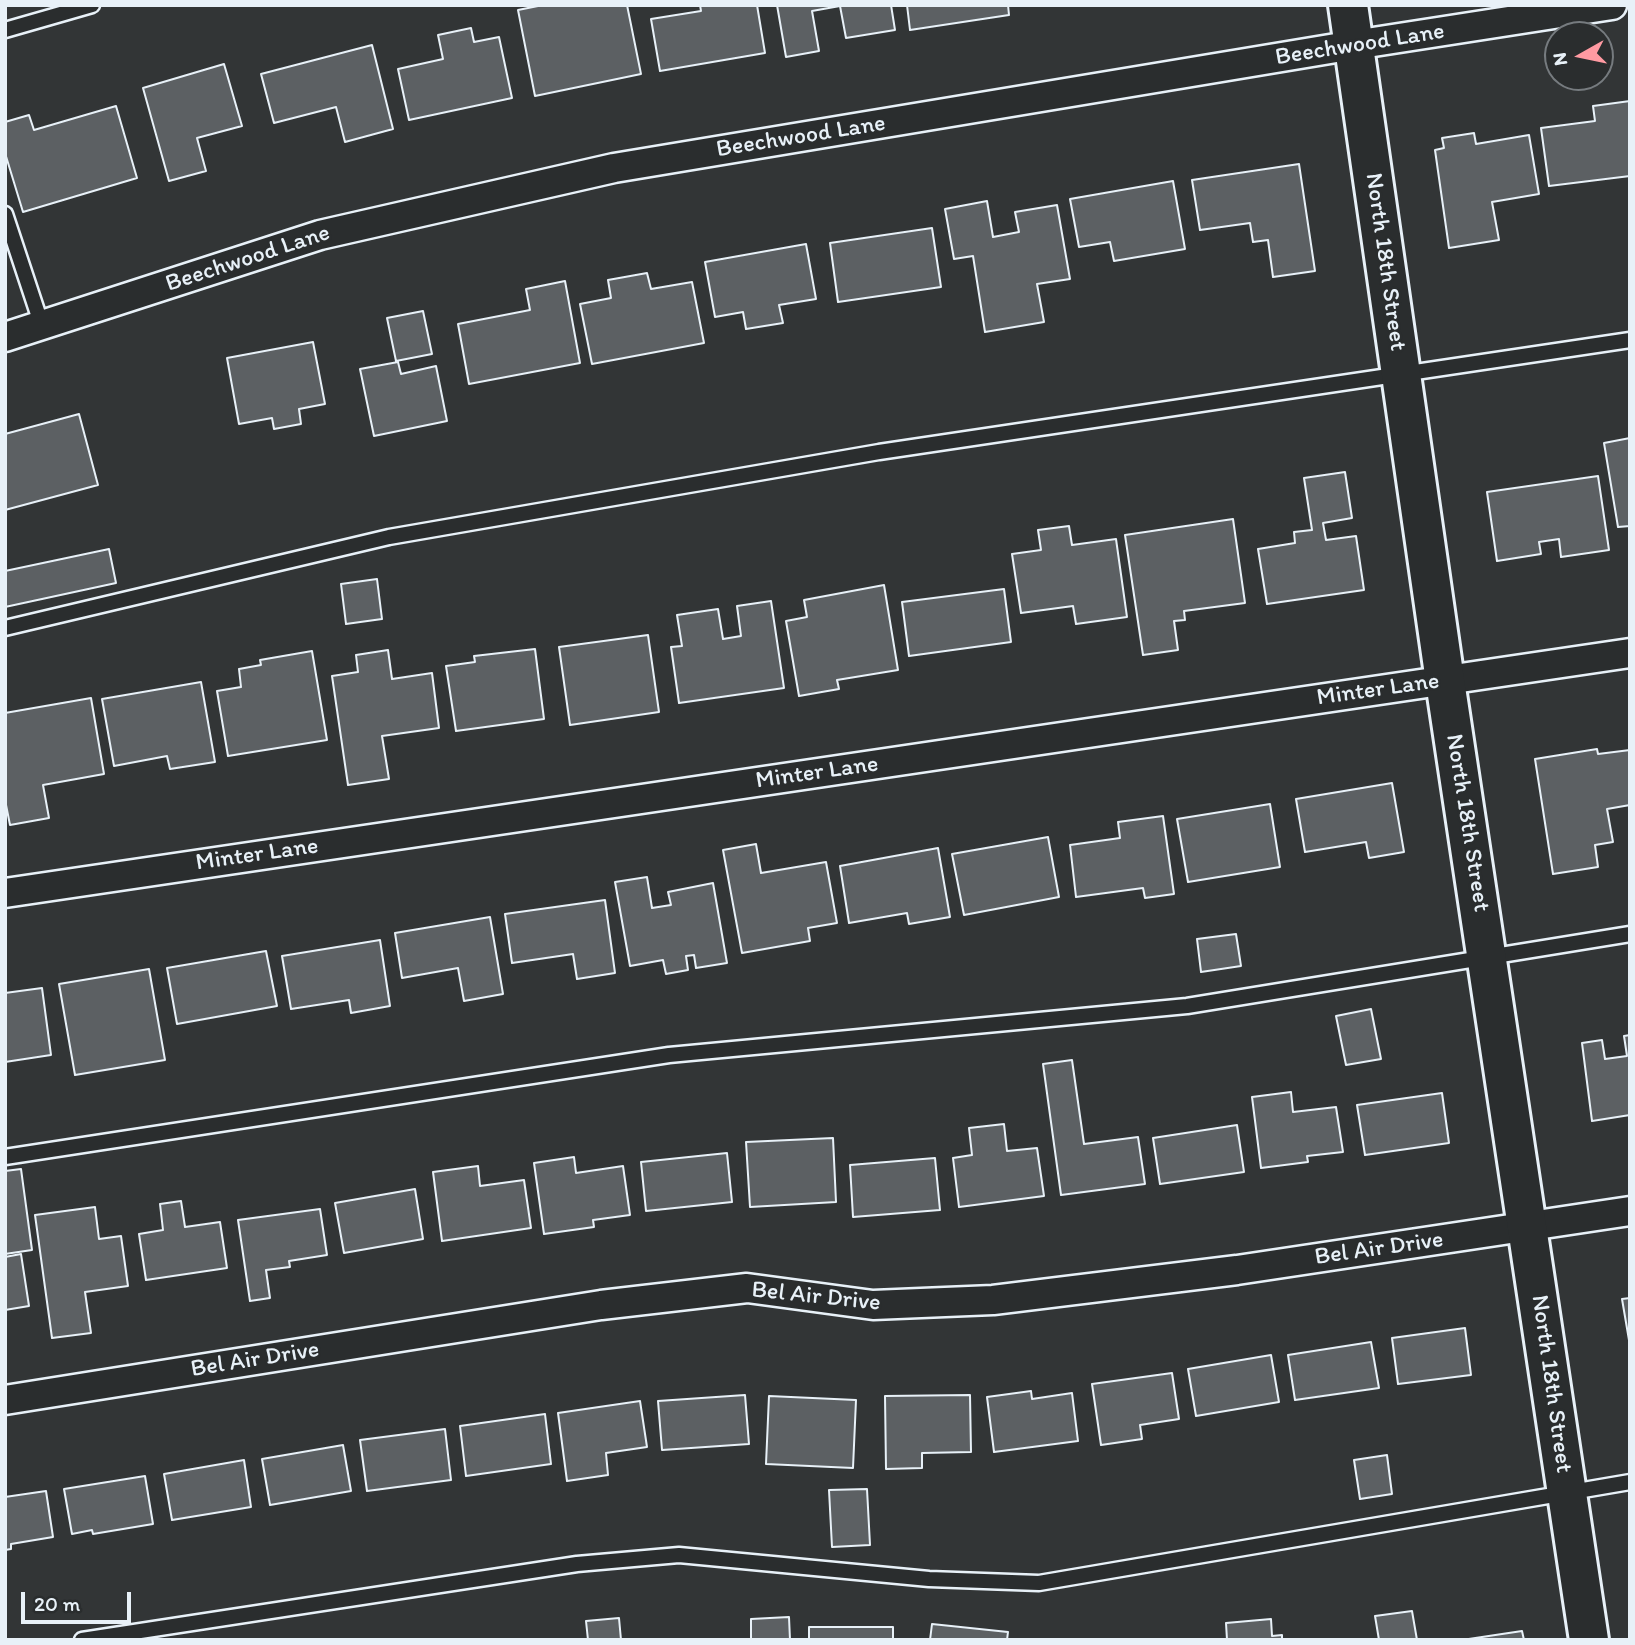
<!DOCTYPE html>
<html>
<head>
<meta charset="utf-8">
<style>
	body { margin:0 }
	#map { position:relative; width:1635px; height:1645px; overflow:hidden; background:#323536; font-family:Itim,sans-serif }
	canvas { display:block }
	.frame { position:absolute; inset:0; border:7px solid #e8f1f8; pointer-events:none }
	.north { position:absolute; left:1544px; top:21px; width:70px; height:70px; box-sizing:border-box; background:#2a2d2e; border:2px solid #767b7f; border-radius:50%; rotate:261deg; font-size:19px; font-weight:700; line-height:28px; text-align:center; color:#e8f1f8 }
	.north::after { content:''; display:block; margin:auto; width:24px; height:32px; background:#ff9aa2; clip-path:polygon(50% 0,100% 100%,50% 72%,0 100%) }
	.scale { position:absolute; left:21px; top:1592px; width:110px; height:32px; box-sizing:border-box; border:4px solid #e8f1f8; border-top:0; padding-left:9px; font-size:21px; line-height:24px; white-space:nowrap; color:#e8f1f8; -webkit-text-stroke:5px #2a2d2e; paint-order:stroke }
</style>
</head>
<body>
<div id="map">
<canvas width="1635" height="1645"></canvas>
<div class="frame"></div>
<div class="north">N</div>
<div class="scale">20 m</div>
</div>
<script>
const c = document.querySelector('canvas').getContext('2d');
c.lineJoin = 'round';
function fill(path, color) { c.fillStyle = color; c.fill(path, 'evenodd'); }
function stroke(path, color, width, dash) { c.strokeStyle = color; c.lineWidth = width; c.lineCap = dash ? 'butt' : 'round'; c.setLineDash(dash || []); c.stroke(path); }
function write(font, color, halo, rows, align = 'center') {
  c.font = font + ' Itim,sans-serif'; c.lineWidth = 5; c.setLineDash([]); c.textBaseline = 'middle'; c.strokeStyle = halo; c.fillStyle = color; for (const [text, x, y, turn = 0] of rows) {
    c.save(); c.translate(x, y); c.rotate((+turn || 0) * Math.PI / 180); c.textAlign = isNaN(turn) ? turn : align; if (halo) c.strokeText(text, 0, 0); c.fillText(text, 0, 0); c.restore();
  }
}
const building = new Path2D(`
	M543 5H627L641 74 535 96 518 10Z
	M700 5H757L765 53 660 71 651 19 701 11Z
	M777 5H891L895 30 846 38 840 6 812 11 819 51 786 57Z
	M907 5H1008L1009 15 910 30Z
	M471 28 474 42 499 37 512 98 409 120 398 69 443 59 438 35Z
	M372 45 393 129 345 142 336 107 274 123 261 74Z
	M224 64 242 126 197 138 206 171 169 181 143 88Z
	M1630 101V176L1549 186 1541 128 1595 121 1593 106Z
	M116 106 137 178 23 212 5 153V122L29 115 34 130Z
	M1474 133 1476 144 1529 135 1539 194 1492 202 1499 240 1449 248 1435 150 1444 148 1442 138Z
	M1299 164 1315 271 1273 277 1268 240 1253 242 1250 223 1200 230 1192 180Z
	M1173 181 1185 249 1114 261 1110 242 1079 247 1070 199Z
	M987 201 993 237 1019 232 1015 212 1057 205 1070 279 1037 284 1044 322 985 332 973 256 954 259 945 209Z
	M932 228 941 287 838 302 830 243Z
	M806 244 816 299 779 305 783 323 746 329 743 312 715 317 705 262Z
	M647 273 651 289 692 282 704 343 592 364 580 304 611 298 608 280Z
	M565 281 580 363 469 384 458 324 530 310 526 289Z
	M423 311 432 354 396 361 387 318Z
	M313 342 325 404 299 409 301 424 274 429 272 418 239 424 227 358Z
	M398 362 401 374 436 366 447 421 374 436 360 369Z
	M79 414 98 485 5 510V434Z
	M1630 438V526L1618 527 1604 443Z
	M1345 472 1352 518 1323 523 1326 540 1356 536 1364 590 1267 604 1258 549 1295 543 1294 532 1312 530 1304 478Z
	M1598 476 1609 550 1561 557 1559 539 1539 542 1541 554 1497 561 1487 492Z
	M1233 519 1245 603 1184 611 1185 620 1174 621 1178 650 1143 655 1125 535Z
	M1069 526 1072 545 1116 539 1127 617 1076 624 1073 606 1021 613 1012 554 1041 550 1038 530Z
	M109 549 116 583 5 607V571Z
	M377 579 382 619 346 624 341 584Z
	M884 585 898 670 837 680 839 689 799 696 786 621 807 617 804 600Z
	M1004 589 1011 642 909 656 902 602Z
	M771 601 784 688 679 703 671 647 682 646 677 615 718 609 723 639 741 636 737 606Z
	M648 635 659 712 570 725 559 647Z
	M535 649 544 719 456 731 446 666 475 662 474 656Z
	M388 650 392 679 432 673 439 728 382 736 389 779 348 785 332 676 358 672 356 655Z
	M312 651 327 740 228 756 217 691 241 687 239 669 261 665 260 660Z
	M201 682 215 762 170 769 167 756 114 766 102 699Z
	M91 698 104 774 43 785 49 818 10 825 5 800V713Z
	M1597 749 1598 754 1630 750V805L1607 809 1613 842 1595 845 1598 867 1553 874 1535 759Z
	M1392 783 1404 852 1369 858 1366 842 1305 852 1296 799Z
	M1270 804 1280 867 1188 882 1177 819Z
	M1163 816 1174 894 1145 898 1143 888 1076 897 1070 845 1120 838 1118 822Z
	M1048 837 1059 897 964 915 952 854Z
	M756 844 761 873 826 862 837 923 808 928 810 941 742 953 723 850Z
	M938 848 950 917 909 924 907 913 849 923 840 866Z
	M647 877 652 908 671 905 668 892 713 883 727 963 696 968 694 955 686 956 688 970 666 974 663 960 630 966 615 882Z
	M605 900 615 973 577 979 573 954 512 963 505 914Z
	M490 917 503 994 464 1001 458 968 402 978 395 933Z
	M1236 934 1241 966 1201 972 1197 939Z
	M380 940 390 1006 351 1013 349 1000 291 1009 282 956Z
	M266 951 277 1006 177 1024 167 968Z
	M149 969 165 1060 75 1075 59 984Z
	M42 988 51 1055 5 1062V993Z
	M1371 1009 1381 1059 1346 1065 1336 1016Z
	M1630 1035V1115L1592 1121 1582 1043 1602 1040 1605 1059 1627 1056 1624 1036Z
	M1072 1060 1084 1144 1138 1137 1145 1184 1061 1195 1043 1064Z
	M1291 1092 1293 1112 1336 1107 1343 1152 1307 1156 1308 1162 1261 1168 1252 1097Z
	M1442 1093 1449 1143 1365 1155 1357 1105Z
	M1004 1124 1007 1151 1037 1148 1044 1196 959 1207 953 1158 972 1155 969 1128Z
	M1237 1125 1244 1172 1160 1184 1153 1138Z
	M833 1138 836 1202 750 1207 746 1142Z
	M727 1153 732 1202 646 1211 641 1162Z
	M574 1157 576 1173 623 1166 630 1215 593 1220 594 1227 544 1234 534 1163Z
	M935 1158 940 1210 853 1217 850 1165Z
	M478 1166 480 1186 524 1180 531 1228 442 1241 433 1172Z
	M21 1169 32 1250 5 1254V1171Z
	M415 1189 423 1239 344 1253 335 1203Z
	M181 1201 185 1227 220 1222 227 1268 146 1280 139 1234 163 1230 160 1204Z
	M95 1207 99 1239 121 1236 128 1286 85 1292 91 1333 52 1338 35 1215Z
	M320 1209 327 1255 289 1261 290 1267 266 1270 270 1298 250 1301 238 1220Z
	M21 1254 29 1306 5 1310V1257Z
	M1630 1298V1346L1622 1299Z
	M1465 1328 1471 1375 1398 1384 1392 1338Z
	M1371 1342 1379 1388 1295 1400 1288 1355Z
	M1271 1355 1279 1402 1196 1416 1188 1369Z
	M1172 1373 1179 1419 1140 1425 1142 1439 1101 1445 1092 1384Z
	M1031 1391 1032 1399 1072 1393 1078 1441 994 1452 987 1397Z
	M745 1395 749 1444 662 1450 658 1401Z
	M970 1395 971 1452 922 1453V1468L886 1469 885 1396Z
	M769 1396 856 1400 853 1468 766 1464Z
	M640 1401 647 1447 606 1453 608 1475 567 1481 558 1413Z
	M545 1414 551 1464 466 1476 460 1426Z
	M445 1429 451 1480 367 1491 360 1440Z
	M343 1445 351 1491 270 1505 262 1459Z
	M1387 1455 1392 1494 1360 1499 1354 1460Z
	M244 1460 251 1507 172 1520 164 1474Z
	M145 1476 153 1524 93 1534 92 1530 72 1534 64 1489Z
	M867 1489 870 1545 832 1547 829 1490Z
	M46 1491 53 1537 11 1544V1549L5 1550V1497Z
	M1412 1611 1417 1640H1379L1375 1616Z
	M789 1617 790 1640H751V1619Z
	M619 1618 621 1640H588L586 1621Z
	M1271 1619 1272 1636 1282 1635V1640H1227L1226 1623Z
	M932 1624 1008 1632 1007 1640H930Z
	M809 1627H893V1640H809Z
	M1522 1631 1524 1640H1462Z`);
const lane = new Path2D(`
	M5 30 92 5
	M5 214 42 326
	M5 628 389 537 879 452 1630 340
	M5 1157 669 1055 1187 1006 1630 934
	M82 1640 577 1564 679 1555 929 1579 1039 1583 1630 1482`);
const street = new Path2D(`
	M5 337 320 235 614 168 1354 45 1612 5
	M5 893 1630 653
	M5 1400 601 1305 747 1288 873 1305 993 1300 1237 1270 1630 1211`);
const secondary = new Path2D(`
	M1348 5 1445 681 1589 1640`);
const streetNames = [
	["Beechwood Lane",1360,45,-9],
	["Beechwood Lane",801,137,-9],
	["Beechwood Lane",248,259,-18],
	["North 18th Street",1385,262,82],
	["Minter Lane",1378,690,-8],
	["Minter Lane",817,773,-8],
	["North 18th Street",1467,823,81],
	["Minter Lane",257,855,-8],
	["Bel Air Drive",1379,1249,-8],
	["Bel Air Drive",816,1297,6],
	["Bel Air Drive",255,1360,-9],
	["North 18th Street",1551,1384,82]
];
fill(building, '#5c6063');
stroke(building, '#e8f1f8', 2);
stroke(lane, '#e8f1f8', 19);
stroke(street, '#e8f1f8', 33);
stroke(secondary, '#e8f1f8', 44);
stroke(lane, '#2a2d2e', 14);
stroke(street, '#2a2d2e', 28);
stroke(secondary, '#2a2d2e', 38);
write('24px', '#e8f1f8', '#2a2d2e', streetNames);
</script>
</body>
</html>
